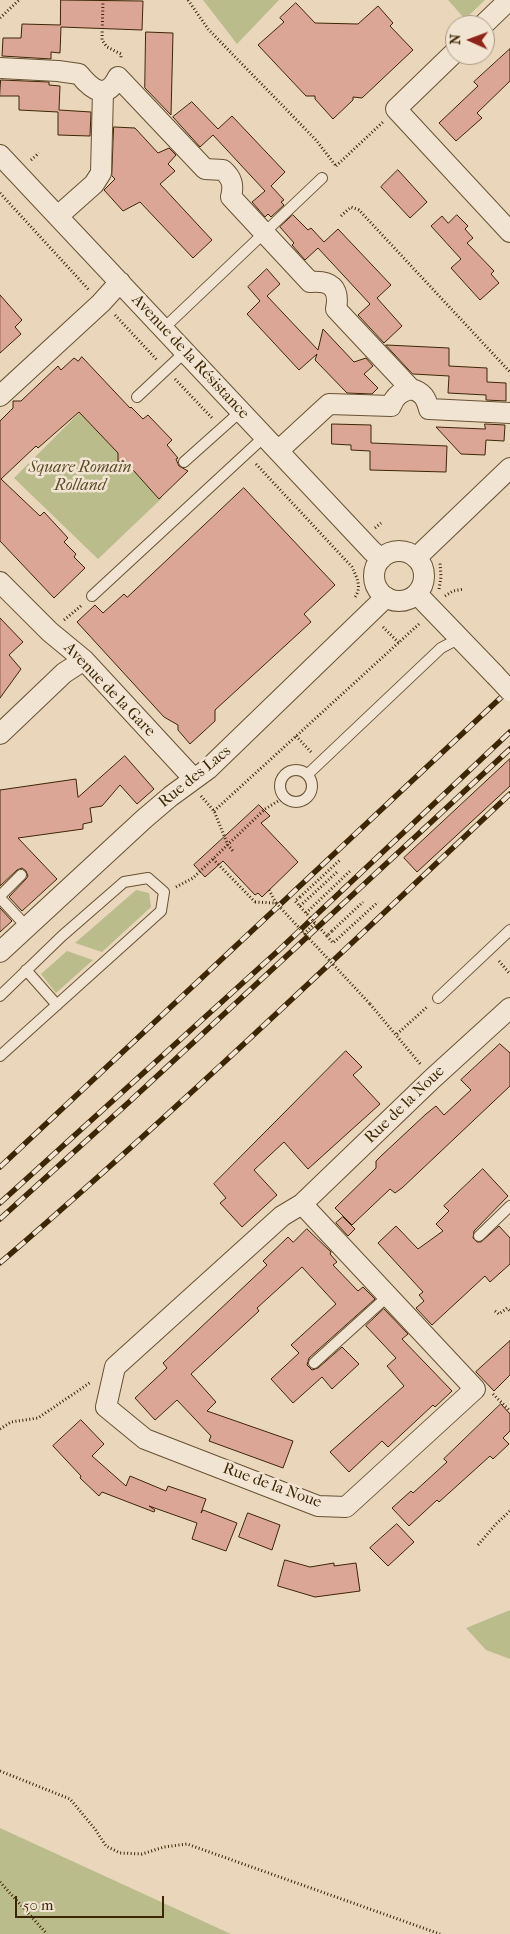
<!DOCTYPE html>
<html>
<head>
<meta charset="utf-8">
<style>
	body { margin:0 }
	#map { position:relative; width:510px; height:1934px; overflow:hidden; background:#e9d6bb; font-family:"IM FELL French Canon",serif }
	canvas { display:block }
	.north { position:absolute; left:445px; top:15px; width:50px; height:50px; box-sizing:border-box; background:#f1e4d3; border:1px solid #a99880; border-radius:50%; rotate:272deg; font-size:14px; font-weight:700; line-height:20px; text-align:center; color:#3d2604 }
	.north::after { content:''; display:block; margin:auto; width:18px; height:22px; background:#8f2418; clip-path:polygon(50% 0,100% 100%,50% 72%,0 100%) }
	.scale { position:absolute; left:15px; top:1896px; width:149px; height:22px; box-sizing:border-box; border:2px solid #3d2604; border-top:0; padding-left:6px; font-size:15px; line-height:18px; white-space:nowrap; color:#3d2604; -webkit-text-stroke:4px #f1e4d3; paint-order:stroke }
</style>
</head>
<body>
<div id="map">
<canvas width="510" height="1934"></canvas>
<div class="north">N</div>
<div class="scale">50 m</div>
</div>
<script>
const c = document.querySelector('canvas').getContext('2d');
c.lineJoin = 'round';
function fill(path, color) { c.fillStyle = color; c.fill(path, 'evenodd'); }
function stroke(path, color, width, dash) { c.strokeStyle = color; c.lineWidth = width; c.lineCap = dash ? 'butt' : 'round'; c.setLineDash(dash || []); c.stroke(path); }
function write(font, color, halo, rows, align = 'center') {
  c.font = font + ' "IM FELL French Canon",serif'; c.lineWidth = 5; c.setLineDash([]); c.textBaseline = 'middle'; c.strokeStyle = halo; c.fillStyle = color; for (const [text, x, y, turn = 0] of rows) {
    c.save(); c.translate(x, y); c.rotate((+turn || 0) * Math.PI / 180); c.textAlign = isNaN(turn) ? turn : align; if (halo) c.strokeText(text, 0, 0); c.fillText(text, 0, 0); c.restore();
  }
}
const green = new Path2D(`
	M203 0H279L237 44Z
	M448 0H485L465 19Z
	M80 412 162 498 98 559 14 478Z
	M136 890 149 893 151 907 102 952 75 943Z
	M67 951 93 960 56 993 41 974Z
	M510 1610V1659L486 1650 466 1628Z
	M0 1828 231 1934H0Z`);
const building = new Path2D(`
	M61 0 143 1 142 30 61 27 60 53 51 52V59L2 56 3 38H21L22 24 60 25Z
	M296 3 315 23 358 24 378 6 393 23 390 26 413 50 362 98 353 97V100L333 119 315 99V96H306L258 45 284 22 280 18Z
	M146 32 173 33 171 115 145 88Z
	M510 49V81L477 113 482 118 456 141 439 123 478 86 474 82Z
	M1 80 49 82V85L60 86 59 110 91 112 90 136 58 135V112L19 110V96H0Z
	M192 102 218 129 232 116 285 172 271 186 284 200 281 202 284 205 271 217 268 214 265 217 252 202 265 191 213 135 200 147 173 117Z
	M114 127 135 128 158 153 169 148 176 155 168 164 175 171 160 184 212 240 193 258 140 202 123 211 104 190 115 179 112 176Z
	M398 170 427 202 410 218 381 187Z
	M293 215 308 230 311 228 324 242 338 229 391 285 377 298 402 326 384 343 358 315 370 304 318 248 305 260 292 245 294 243 280 227Z
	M457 215 468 226 465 229 473 238 467 243 494 271 491 274 499 283 480 300 451 268 461 259 431 226 442 216 448 223Z
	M267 269 280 284 267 296 318 350 323 329 354 362 366 358 373 366 364 374 378 388 372 394 347 393 315 360 317 354 299 370 247 314 260 301 248 287Z
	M0 295 22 320 15 327 21 334 0 353Z
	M386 345 449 348V366L487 368V382L506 383V401L486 400V395L448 393 449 376 413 374Z
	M82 357 130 408 131 407 143 419 148 415 172 440 167 445 178 458 176 459 179 466 188 471 159 499 125 461 118 462V453L79 412 38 448 36 446 1 479 40 516 44 512 68 538 64 542 76 554 74 557 85 568 54 598 0 541V421L13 408V401H21L58 366 61 370 74 358 78 361Z
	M332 424 371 425V443L447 446 446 472 370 470V451L351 450V445L332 444Z
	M485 424 505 425 504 441 486 440 485 455 461 454 436 427 485 429Z
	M244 488 335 585 304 614 311 622 215 710V721L190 744 178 730V725L164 717 77 622 95 605 103 613 124 594 127 597Z
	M0 618 23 642 9 655 21 669 0 698Z
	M125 756 154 789 137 804 120 785 102 806 90 808 92 822 83 824V829L18 838 57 879 22 911 9 897 26 879 28 876 26 871 22 868 17 870 0 886V790L76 779 78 797Z
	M510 759V786L417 872 404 858Z
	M259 805 270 816 261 823 298 862 262 897 258 893 255 895 223 861 205 877 194 865Z
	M0 908 12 921 0 932Z
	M500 1044 510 1053V1086L402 1188 395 1193 390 1189 352 1225 335 1208 376 1168V1161L381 1156 426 1114 436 1106 444 1115 471 1090 461 1080Z
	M346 1051 362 1067 353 1075 380 1104 308 1169 284 1142 254 1170 277 1195 242 1227 220 1203 226 1198 214 1184Z
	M483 1169 508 1196 474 1231 473 1238 477 1242H481L499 1226 510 1238V1264L490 1282 485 1276 432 1325 416 1308 424 1301 419 1295 423 1292 378 1243 396 1226 418 1249 443 1231 436 1224 449 1211 444 1206Z
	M343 1217 355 1229 348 1236 336 1223Z
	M307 1229 331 1252 330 1254 337 1262 333 1265 358 1291 363 1287 375 1299 309 1358 307 1365 312 1370 318 1368 342 1347 359 1364 332 1389 322 1377 293 1403 271 1379 299 1353 291 1345 336 1304 302 1267 257 1308 259 1311 191 1374 216 1402 207 1411 293 1441 283 1468 209 1441 211 1436 177 1400 155 1420 135 1398 167 1368 163 1363 267 1265 263 1261 288 1237 293 1242Z
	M384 1309 408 1334 402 1339 452 1391 435 1407 433 1405 388 1447 382 1441 349 1472 330 1452 404 1386 387 1366 396 1358 366 1326Z
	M510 1341V1375L494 1391 476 1372Z
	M501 1404 510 1414V1431L503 1438 509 1444 493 1459 490 1456 439 1502 437 1500 409 1526 392 1508 411 1491 413 1493 447 1462 444 1459Z
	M81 1420 104 1444 92 1456 126 1486 130 1476 166 1491 168 1486 206 1499 201 1513 203 1510 237 1523 226 1551 192 1539 197 1523 149 1506 155 1510 154 1512 102 1492 99 1496 80 1478 81 1476 53 1446Z
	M248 1513 280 1525 272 1550 239 1537Z
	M397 1524 414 1542 388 1566 370 1548Z
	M285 1560 310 1567 334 1563V1566L356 1563 360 1591 315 1597 278 1586Z`);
const path = new Path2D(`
	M103 0 102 40 107 47 121 54V58
	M188 0 208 29 316 140 336 166
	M0 18 19 0
	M31 160 39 153
	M336 166 383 122
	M0 193 89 290
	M341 216 351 207 359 210 510 372
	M115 315 157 360
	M175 379 212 418
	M256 464 352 567C357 578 362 587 355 597
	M375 528 381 523
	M439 589 441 577 440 563
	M445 596 453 591 464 589
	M64 620 82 605
	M383 627 399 643
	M296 736 311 752
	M201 796 214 811 228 845 233 851
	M214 811 419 624
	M213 859 255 902
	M176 887 193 878 265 809 285 797
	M269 890 276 903
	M300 897 340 860
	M300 906 337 872
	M306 913 350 871
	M332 931 363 902
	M304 934 315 923
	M327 936 333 943 378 902
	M499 961 510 974
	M370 1004 421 1065
	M397 1034 427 1007
	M495 1311 499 1314 507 1308 510 1311
	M493 1394 510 1411
	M0 1429 11 1422 38 1418 91 1382
	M478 1545 496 1524 510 1511
	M0 1771 70 1799 95 1829 106 1846 120 1853 142 1854 164 1847 187 1844 440 1934
	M0 1882 47 1934`);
const lane = new Path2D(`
	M164 328 322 178
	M137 397 185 352
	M184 462 240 412
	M92 596 264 437
	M280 786a16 16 0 1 1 32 0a16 16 0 1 1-32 0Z
	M308 774 441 648 460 638
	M0 896 21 875
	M0 898 27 927
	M26 970 57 1005
	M0 996 62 936 124 882 148 878 164 892 161 911 0 1056
	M438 998 510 930
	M479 1236 510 1206
	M314 1363 388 1296`);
const street = new Path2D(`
	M483 25 509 0
	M455 52 396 109 510 232
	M0 68 58 71 79 74C92 90 106 101 118 77L205 169 223 170C232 178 234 185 231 197L310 282C331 280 340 288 336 309L411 389C423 392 426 398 429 409L510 413
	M0 155 372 551 381 559
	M58 216 94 184 101 173 103 91
	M0 396 101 303 120 282
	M278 451 329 404 391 406C395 396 400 392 411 389
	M374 576a25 25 0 1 1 50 0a25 25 0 1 1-50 0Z
	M416 558 510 468
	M0 582 50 632 84 660 194 779
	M417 594 495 675
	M0 734 64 673 84 660
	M0 952 144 819 171 796 208 769 386 597
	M302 1204 475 1389 346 1507 318 1506 145 1439 106 1407 115 1367 282 1216 302 1204 432 1079 510 1008`);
const rail = new Path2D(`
	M0 1167 510 689
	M0 1203 279 950 510 732
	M0 1219 128 1103 510 749
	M0 1263C175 1112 342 952 510 794`);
const pathBridge = new Path2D(`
	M300 897 295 901 327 936 332 931
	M255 902 276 903 370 1004`);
const streetBridge = new Path2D(`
	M495 675 510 691`);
const streetNames = [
	["Avenue de la Résistance",190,357,47],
	["Avenue de la Gare",109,690,46],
	["Rue des Lacs",195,777,-39],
	["Rue de la Noue",405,1105,-44],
	["Rue de la Noue",272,1486,20]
];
const parkNames = [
	["Square Romain",80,468],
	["Rolland",80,486]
];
fill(green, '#bbbc8c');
fill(building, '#dca697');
stroke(building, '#3d2604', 1);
stroke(lane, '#685232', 12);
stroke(street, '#685232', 22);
stroke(path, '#3d2604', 3, [1, 2.5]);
stroke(lane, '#f1e4d3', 10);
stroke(street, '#f1e4d3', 20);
stroke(rail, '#3d2604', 5.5);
stroke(rail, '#f1e4d3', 4, [11]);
stroke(streetBridge, '#685232', 22, []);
stroke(pathBridge, '#3d2604', 3, [1, 2.5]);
stroke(streetBridge, '#f1e4d3', 20);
write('16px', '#3d2604', '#f1e4d3', streetNames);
write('italic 16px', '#5c4c26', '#f1e4d3', parkNames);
</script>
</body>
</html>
